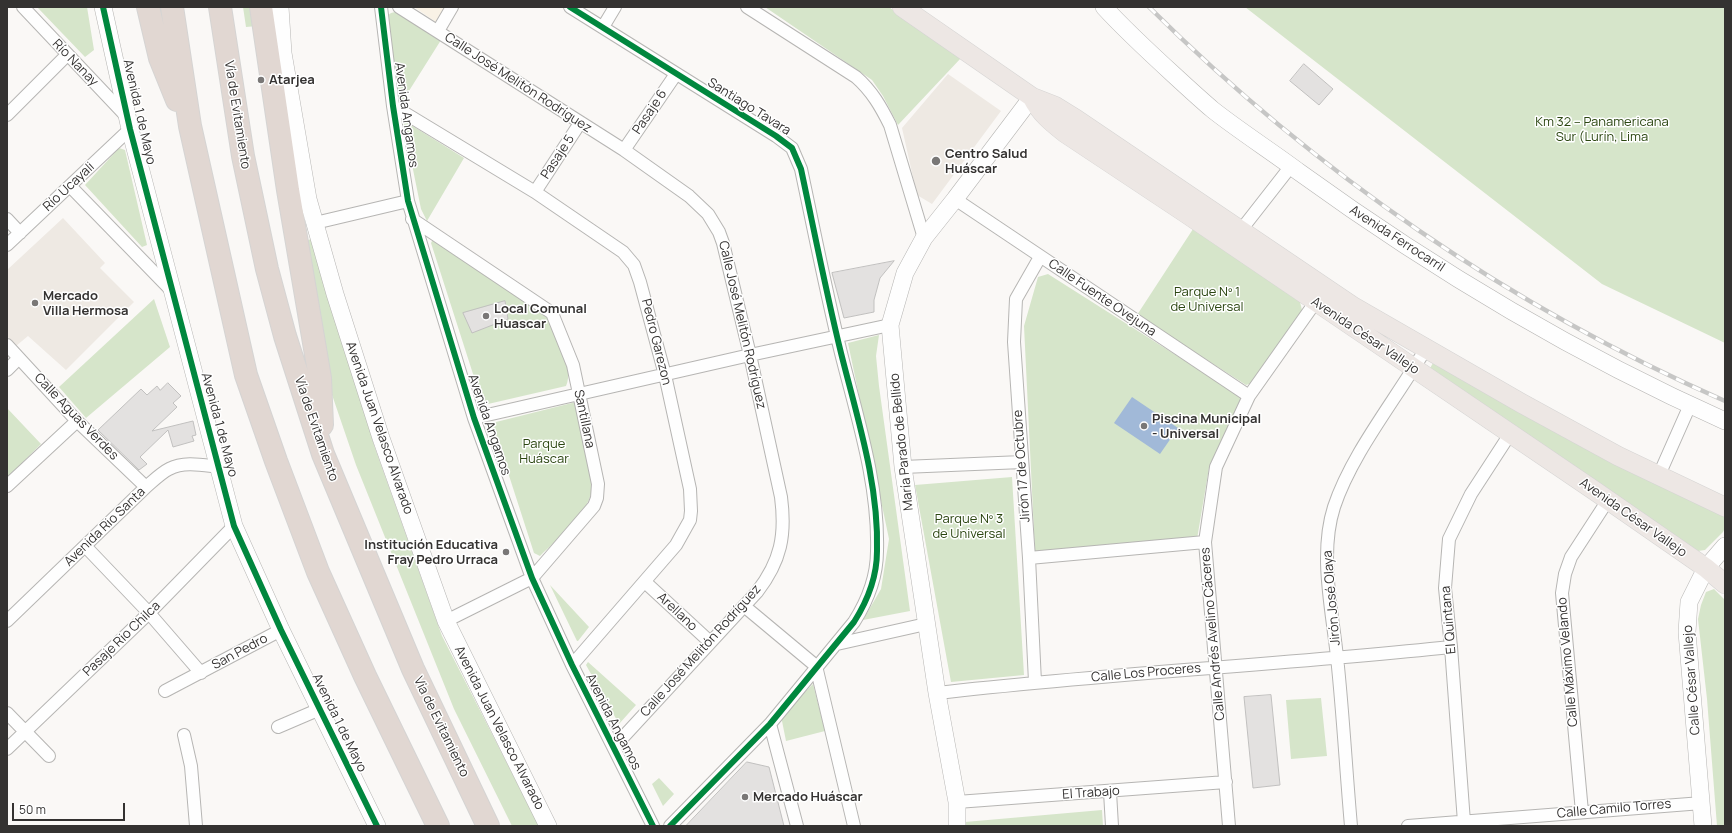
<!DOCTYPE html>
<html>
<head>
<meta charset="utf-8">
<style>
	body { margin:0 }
	#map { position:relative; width:1732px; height:833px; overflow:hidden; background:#faf8f6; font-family:Manrope,sans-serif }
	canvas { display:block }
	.frame { position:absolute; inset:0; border:8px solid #343231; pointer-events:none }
	.scale { position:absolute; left:12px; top:803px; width:113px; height:18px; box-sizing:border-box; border:2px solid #343231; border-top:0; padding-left:5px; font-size:12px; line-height:14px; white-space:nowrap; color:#343231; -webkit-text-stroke:3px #fff; paint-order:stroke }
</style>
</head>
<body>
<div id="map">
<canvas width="1732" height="833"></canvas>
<div class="frame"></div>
<div class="scale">50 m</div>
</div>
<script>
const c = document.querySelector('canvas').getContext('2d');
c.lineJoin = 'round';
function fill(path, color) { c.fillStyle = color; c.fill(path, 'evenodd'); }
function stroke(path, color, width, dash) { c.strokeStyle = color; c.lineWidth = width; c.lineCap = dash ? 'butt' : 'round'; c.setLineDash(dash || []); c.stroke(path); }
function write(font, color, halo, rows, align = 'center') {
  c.font = font + ' Manrope,sans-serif'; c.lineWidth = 3; c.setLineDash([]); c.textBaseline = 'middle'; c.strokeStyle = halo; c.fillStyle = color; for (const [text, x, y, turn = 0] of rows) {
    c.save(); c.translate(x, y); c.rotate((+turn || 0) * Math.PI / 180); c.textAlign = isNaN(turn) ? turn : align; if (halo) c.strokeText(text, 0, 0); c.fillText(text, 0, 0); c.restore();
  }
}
const built = new Path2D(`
	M948 74 1001 111 932 204 917 195 902 128Z
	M63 218 105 263 100 268 134 302 66 370 28 336 16 346 7 336V270Z`);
const education = new Path2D(`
	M414 7H446L436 22Z`);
const green = new Path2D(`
	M37 7H87L94 50 85 57Z
	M243 7H254L257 26 246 27Z
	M765 7H889L961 58 898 125 883 96 872 80Z
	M1245 7H1725V343L1602 284Z
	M399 11 441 40 402 102 397 99 387 16 391 13Z
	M403 120 464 158 427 221 421 209Z
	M119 148 125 150 147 245 142 247 85 185Z
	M1193 229 1300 302 1302 310 1252 383 1246 385 1137 315Z
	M312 239 375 448 442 636 539 826H512L454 709 356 465 329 386 303 241Z
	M433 239 545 314C557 328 575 368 566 386L488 404 482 402 431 243Z
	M1048 274 1242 397 1209 468 1197 539 1035 553 1024 326 1038 277Z
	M154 299 170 347 86 418 59 387Z
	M879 335 876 356 879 386 910 611 863 620 881 589 889 539 848 343Z
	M1433 363 1722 515 1725 518V528L1723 532 1705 550 1698 551 1429 370Z
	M576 402 593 485C589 515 561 535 540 556L534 553 492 423Z
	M7 408 41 444 7 478Z
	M1012 477 1024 675 951 682 915 485Z
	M550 585 589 627 578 641H577Z
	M1714 589 1725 600V826H1717L1707 699 1698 619 1701 605 1706 592Z
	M588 662 636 705 619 724 586 665Z
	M813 684 825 731 786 741 781 716Z
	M1321 698 1327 756 1291 759 1286 700Z
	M659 778 674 794 663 806 652 784Z
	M1102 810 1103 826H964L965 822Z`);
const water = new Path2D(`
	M1132 397 1178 428 1160 454 1114 423Z`);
const building = new Path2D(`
	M1304 64 1333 89 1319 105 1290 81Z
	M894 261 880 278 874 300V312L844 318 832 273Z
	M505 301 508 319 472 333 463 313Z
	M168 383 181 396 173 403 177 407 152 431 193 421 196 435 192 436 194 441 173 447 168 430 140 457 147 464 139 470 98 430 141 389 147 395 157 386 160 390Z
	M1271 695 1280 785 1253 788 1244 697Z
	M747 762 769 767 784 826H686Z`);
const street = new Path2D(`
	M23 7 127 117
	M381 7 393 106 408 201 474 418 532 578 572 665 653 826
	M399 7 624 150 689 196 708 214 719 232 723 243 750 355 781 497C786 535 781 561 757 592L614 747
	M570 7 776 136 792 148 801 169C814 230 826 292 841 353 857 417 879 484 877 551 877 578 868 600 854 622L770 724 670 826
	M747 7 856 77C872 91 881 107 890 125L924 238
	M603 27 615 7
	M438 31 452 7
	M393 106 535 192 623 252 634 265 640 282 665 375 690 489 691 511 690 520 676 545 572 665
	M7 115 67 55
	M624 150 676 74
	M70 186 171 290
	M535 192 580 123
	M955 199 1249 396
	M7 219 20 233
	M412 219 552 313 573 365 598 484 597 498 594 506 532 578 446 621
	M315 223 408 201
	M1241 230 1291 166
	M7 245 130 129
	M7 345 77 421 146 487
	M7 370 19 358
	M474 418 750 355 890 325
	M903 467 1022 462
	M1659 475 1690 405
	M7 486 77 421
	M86 547 149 613 201 673
	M1029 558 1205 542
	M645 582 710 642
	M744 606 816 666 854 826
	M7 621 146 487C153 481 161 473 169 469 184 461 202 465 219 467
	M837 644 926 624
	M1035 682 1029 558 1014 342 1016 299 1040 257
	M165 691 281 630
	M937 693C1108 673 1280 665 1451 647
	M7 713 49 756
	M770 724 797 826
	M278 727 320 709
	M184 735 191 766 196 826
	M7 749 149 613 234 526
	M1110 792 1112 826
	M957 802 1226 782
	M1582 812 1562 593 1565 574 1571 557 1608 500
	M1464 822 1451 647 1445 588 1449 539 1471 494 1510 434
	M1229 826 1205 542 1216 467 1249 396 1319 297
	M1351 826C1346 770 1343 713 1337 657 1332 609 1319 554 1334 507 1350 459 1386 412 1413 369L1422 355 1429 351
	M1408 826 1702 803`);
const secondary = new Path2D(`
	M103 7 130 129 234 526 281 630 377 826
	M280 7 283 53 308 199 335 294 381 438 446 621 548 826
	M1104 7C1126 31 1150 53 1174 75 1187 87 1200 99 1213 110 1241 132 1271 151 1299 172 1433 269 1575 354 1725 421
	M957 826V802L937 693 903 467 890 325 905 273 924 238 955 199 1032 97
	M1703 826 1687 632 1689 602 1706 568 1725 546`);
const primary = new Path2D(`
	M902 7 1032 97 1055 106 1076 119 1354 307 1521 403 1618 456 1725 507
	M1032 97C1040 113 1051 122 1065 133L1187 214 1595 491 1706 568 1725 584`);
const highway = new Path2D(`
	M148 7 160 58 177 100
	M172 7 190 126 246 375 276 461 318 572 365 676 438 826
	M220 7 243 156 267 269 285 336 323 454 413 669 488 826
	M261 7 288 190 320 378 322 425`);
const rail = new Path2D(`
	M1149 7C1315 172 1511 307 1725 401`);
const cycleway = new Path2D(`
	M103 7 130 129 234 526 281 630 377 826
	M381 7 393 106 408 201 474 418 532 578 572 665 653 826
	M570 7 776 136 792 148 801 169C814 230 826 292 841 353 857 417 879 484 877 551 877 578 868 600 854 622L770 724 670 826`);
const markers = [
	[261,80,4,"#797776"],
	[936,161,5,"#797776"],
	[35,303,4,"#797776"],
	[486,316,4,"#797776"],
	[1144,426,4,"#797776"],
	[506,552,4,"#797776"],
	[745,797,4,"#797776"]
];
const streetNames = [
	["Río Nanay",75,63,46],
	["Calle José Melitón Rodríguez",518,83,33],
	["Santiago Tavara",749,107,32],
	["Avenida 1 de Mayo",139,112,77],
	["Pasaje 6",650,112,-56],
	["Vía de Evitamiento",237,115,81],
	["Avenida Angamos",406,115,82],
	["Pasaje 5",558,157,-57],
	["Río Ucayali",69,187,-43],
	["Avenida Ferrocarril",1397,239,33],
	["Calle Fuente Ovejuna",1102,298,34],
	["Calle José Melitón Rodríguez",742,325,77],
	["Avenida César Vallejo",1365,336,34],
	["Pedro Garezon",656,342,76],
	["Calle Aguas Verdes",76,417,46],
	["Santillana",584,419,78],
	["Avenida 1 de Mayo",219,425,75],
	["Avenida Angamos",489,425,71],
	["Avenida Juan Velasco Alvarado",379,428,71],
	["Vía de Evitamiento",316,429,71],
	["María Parado de Bellido",902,442,-96],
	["Jirón 17 de Octubre",1022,466,-94],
	["Avenida César Vallejo",1633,518,35],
	["Avenida Rio Santa",105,527,-44],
	["Jirón José Olaya",1332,598,-95],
	["Arellano",677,612,43],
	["El Quintana",1449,620,-95],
	["Calle Andrés Avelino Cáceres",1213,634,-95],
	["Pasaje Rio Chilca",122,639,-44],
	["Calle José Melitón Rodríguez",701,651,-48],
	["San Pedro",240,652,-28],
	["Calle Máximo Velando",1568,662,-95],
	["Calle Los Proceres",1146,673,-5],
	["Calle César Vallejo",1692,680,-94],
	["Avenida Angamos",613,722,63],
	["Avenida 1 de Mayo",339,723,64],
	["Vía de Evitamiento",441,727,64],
	["Avenida Juan Velasco Alvarado",499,728,63],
	["El Trabajo",1091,793,-4],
	["Calle Camilo Torres",1614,809,-5]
];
const poiNames = [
	["Atarjea",269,80],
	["Centro Salud",945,154],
	["Huáscar",945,169],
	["Mercado",43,296],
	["Villa Hermosa",43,311],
	["Local Comunal",494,309],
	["Huascar",494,324],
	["Piscina Municipal",1152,419],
	["- Universal",1152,434],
	["Institución Educativa",498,545,"right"],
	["Fray Pedro Urraca",498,560,"right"],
	["Mercado Huáscar",753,797]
];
const parkNames = [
	["Km 32 – Panamericana",1602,122],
	["Sur (Lurín, Lima",1602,137],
	["Parque Nº 1",1207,292],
	["de Universal",1207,307],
	["Parque",544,444],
	["Huáscar",544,459],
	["Parque Nº 3",969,519],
	["de Universal",969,534]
];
fill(built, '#eee9e3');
fill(education, '#f9f2e6');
fill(green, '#d6e5ca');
fill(water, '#a1b9d8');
fill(building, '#e3e1e0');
stroke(building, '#c1c0bf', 1);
stroke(street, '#b6b5b3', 14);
stroke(secondary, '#b6b5b3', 18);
stroke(primary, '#d5d4d3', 20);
stroke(highway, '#d5d4d3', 24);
stroke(street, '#fefefe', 12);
stroke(secondary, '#fefefe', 17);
stroke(primary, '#ede7e4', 19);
stroke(highway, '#e1d7d2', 22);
stroke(rail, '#c6c6c5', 4.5);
stroke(rail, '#fff', 3, [9]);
stroke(cycleway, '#00873e', 6);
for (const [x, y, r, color] of markers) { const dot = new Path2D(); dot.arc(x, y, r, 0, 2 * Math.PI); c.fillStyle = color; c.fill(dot); stroke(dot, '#fff', 1.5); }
write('13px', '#343231', '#fff', streetNames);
write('bold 13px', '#343231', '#fff', poiNames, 'left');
write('13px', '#2b4611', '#fff', parkNames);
</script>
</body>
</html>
